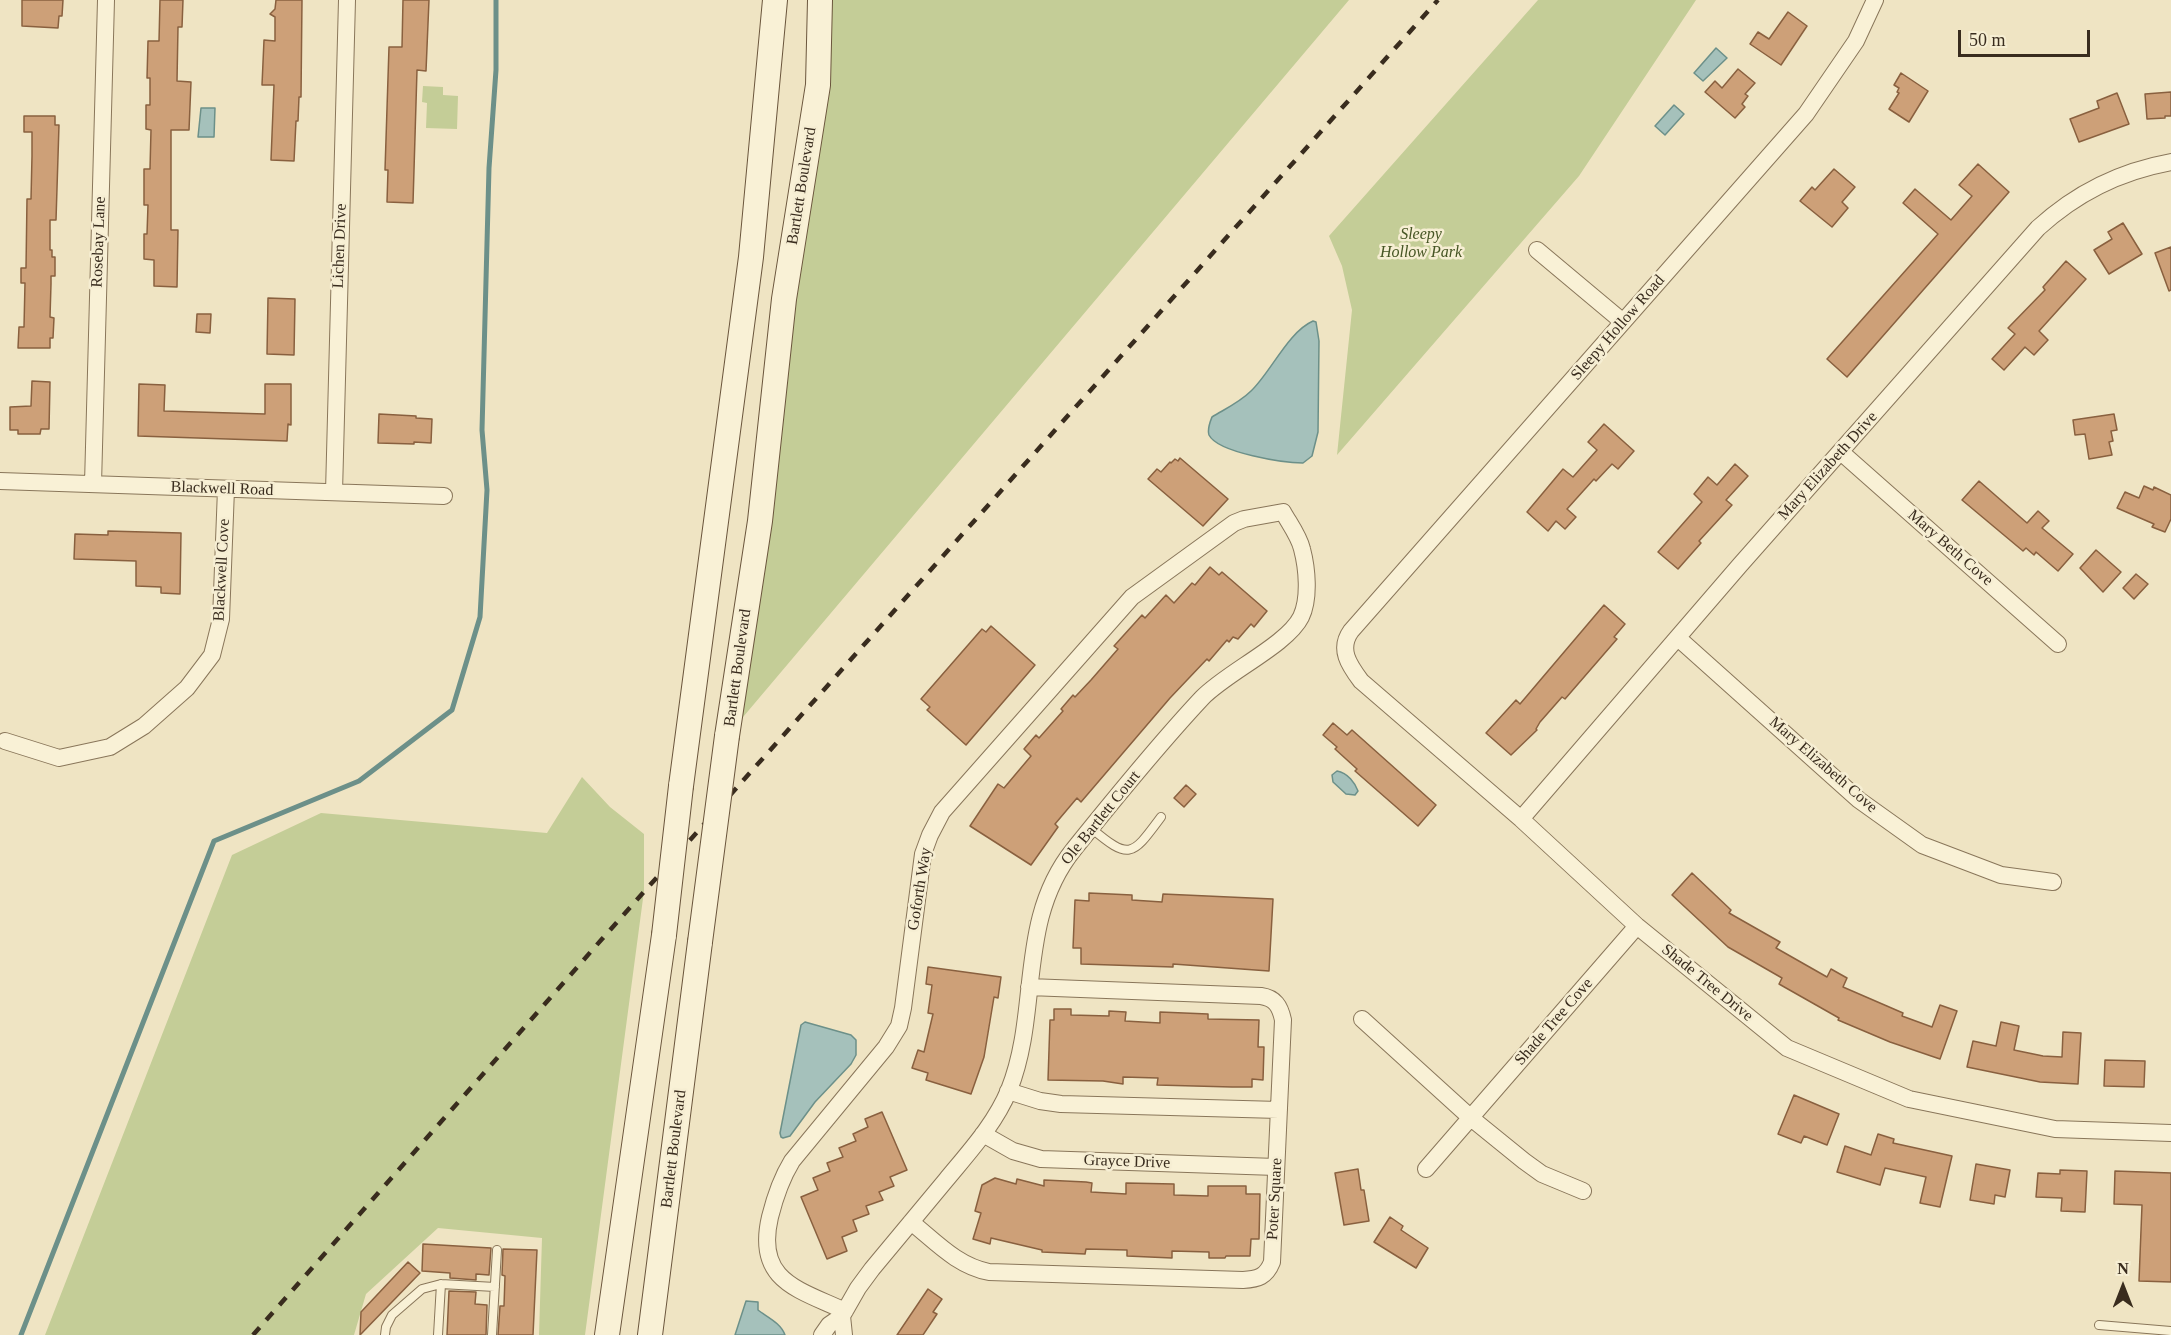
<!DOCTYPE html>
<html>
<head>
<meta charset="utf-8">
<style>
	body { margin:0 }
	#map { position:relative; width:2171px; height:1335px; overflow:hidden; background:#efe4c3; font-family:"Times New Roman",serif }
	canvas { display:block }
	.north { position:absolute; left:2093px; top:1257px; width:60px; height:60px; -webkit-text-stroke:4px #f6eed3; paint-order:stroke; rotate:0deg; font-size:16px; font-weight:700; line-height:24px; text-align:center; color:#392c1e }
	.north::after { content:''; display:block; margin:auto; width:21px; height:27px; background:#392c1e; clip-path:polygon(50% 0,100% 100%,50% 72%,0 100%) }
	.scale { position:absolute; left:1958px; top:30px; width:132px; height:27px; box-sizing:border-box; border:3px solid #392c1e; border-top:0; padding-left:8px; font-size:18px; line-height:21px; white-space:nowrap; color:#392c1e; -webkit-text-stroke:4px #f6eed3; paint-order:stroke }
</style>
</head>
<body>
<div id="map">
<canvas width="2171" height="1335"></canvas>
<div class="north">N</div>
<div class="scale">50 m</div>
</div>
<script>
const c = document.querySelector('canvas').getContext('2d');
c.lineJoin = 'round';
function fill(path, color) { c.fillStyle = color; c.fill(path, 'evenodd'); }
function stroke(path, color, width, dash) { c.strokeStyle = color; c.lineWidth = width; c.lineCap = dash ? 'butt' : 'round'; c.setLineDash(dash || []); c.stroke(path); }
function write(font, color, halo, rows, align = 'center') {
  c.font = font + ' "Times New Roman",serif'; c.lineWidth = 5; c.setLineDash([]); c.textBaseline = 'middle'; c.strokeStyle = halo; c.fillStyle = color; for (const [text, x, y, turn = 0] of rows) {
    c.save(); c.translate(x, y); c.rotate((+turn || 0) * Math.PI / 180); c.textAlign = isNaN(turn) ? turn : align; if (halo) c.strokeText(text, 0, 0); c.fillText(text, 0, 0); c.restore();
  }
}
const green = new Path2D(`
	M820 0H1349L727 736Z
	M1538 0H1696L1579 176 1337 455 1352 310 1342 266 1329 236Z
	M423 86 443 87V95L458 96 457 129 426 128 427 103 422 102Z
	M582 777 610 807 644 834V891L585 1335H539L542 1238 438 1228 366 1294 354 1335H45L232 855 321 813 547 833Z`);
const water = new Path2D(`
	M1716 48 1727 58 1703 81 1694 73Z
	M1674 105 1684 114 1665 135 1655 126Z
	M201 108H215L214 137H198Z
	M1313 321 1316 322 1319 341 1318 432 1312 456 1303 463C1285 463 1218 453 1209 435 1207 429 1210 422 1212 417 1225 409 1240 402 1251 391 1271 372 1288 332 1313 321Z
	M1337 771C1348 773 1355 783 1358 791L1355 795 1346 794 1333 782 1332 775Z
	M805 1022 851 1035 856 1040V1055L851 1064 815 1102 790 1136 783 1138 781 1137 780 1133 801 1025Z
	M746 1301 758 1302V1310C767 1317 781 1323 785 1335H735Z`);
const stream = new Path2D(`
	M21 1335 214 841 359 781 452 710 480 617 487 490 482 430 489 168 496 70V0`);
const building = new Path2D(`
	M22 0H63L62 16H59L58 28 22 26Z
	M160 0H183L182 27H178L177 81 191 82 189 130H171V230H178L177 287 154 286V260L144 259V234H147L148 205H144V169H150L151 130 146 129V105H150V78H147L148 41H159Z
	M276 0H302L301 97H299L298 121H296L294 161 271 160 274 85H262L264 40 275 41V17L270 14 275 9Z
	M403 0H429L426 71 417 70 413 203 387 202 388 170H385L389 47H402Z
	M1788 12 1807 26 1781 65 1750 44 1758 32 1769 39Z
	M1738 69 1755 83 1745 94 1748 96 1742 104 1745 107 1735 118 1705 92 1715 81 1722 88Z
	M1901 73 1928 91 1909 122 1889 109 1899 93 1897 92 1899 88 1894 85Z
	M2171 92V116H2165V118L2147 119 2145 94Z
	M2117 93 2129 124 2079 142 2070 119 2099 108 2097 101Z
	M24 116H55V125H59L56 220H50V250H52V257H55V276H51V284L50 317 54 318 53 338H50V348H18L19 327H24L25 283H21V268H26L27 199H31L32 156V132H24Z
	M1978 164 2009 192 1847 377 1827 359 1938 234 1903 203 1915 189 1951 220 1972 196 1959 185Z
	M1834 169 1855 187 1842 202 1848 208 1832 227 1800 201 1812 187 1815 190Z
	M2123 223 2142 254 2109 274 2094 250 2112 239 2108 232Z
	M2171 247V290L2169 291 2155 253Z
	M2066 261 2086 279 2039 331 2048 340 2034 355 2025 347 2004 370 1992 359 2015 334 2008 328 2045 290 2043 287Z
	M268 298 295 299 294 355 267 354Z
	M197 314H211L210 333 196 332Z
	M32 381 50 382 49 429H41L40 434H18V430H10V407L31 406Z
	M139 384 165 385 164 411 265 414V384H291V425L288 424 287 441 138 436Z
	M379 414 416 416V418L432 419 431 443 414 442V444L378 443Z
	M2114 414 2117 430 2111 431 2113 441 2109 442 2112 455 2089 459 2085 434 2075 435 2073 420Z
	M1604 424 1634 451 1618 469 1612 464 1596 481 1594 479 1567 509 1576 517 1565 529 1556 521 1548 531 1527 512 1563 469 1573 477 1597 450 1588 442Z
	M1180 458 1228 499 1203 526 1148 479 1157 469 1161 472 1170 462 1171 463 1175 459 1178 461Z
	M1735 464 1748 476 1726 500 1732 505 1699 541 1701 543 1678 569 1658 552 1702 502 1694 494 1708 477 1717 485Z
	M1979 481 2027 523 2038 511 2049 521 2042 528 2073 554 2058 571 2036 552 2034 555 2026 548 2023 551 1962 500Z
	M2144 486 2153 490 2154 487 2171 495V519L2165 532 2152 527 2154 524 2117 508 2125 492 2139 498Z
	M108 531 181 533 180 594 161 593V587L136 586V561L74 559 75 534 108 535Z
	M2096 550 2121 572 2103 592 2080 568Z
	M1210 567 1219 575 1222 572 1267 611 1254 627 1251 624 1238 639 1233 637 1229 642 1227 640 1209 661 1207 659 1170 698 1081 802 1077 798 1055 824 1058 827 1031 865 970 826 998 784 1004 788 1031 756 1024 749 1036 735 1039 738 1063 711 1061 709 1073 695 1075 697 1091 680 1118 649 1114 646 1142 615 1145 618 1166 595 1174 603 1192 583 1195 585Z
	M2136 574 2148 584 2134 599 2123 588Z
	M1604 605 1625 624 1614 637 1617 639 1565 699 1562 697 1540 722 1536 729 1537 730 1511 755 1486 733 1516 700 1520 704Z
	M991 626 1035 665 966 745 927 710 930 707 921 699 982 629 986 632Z
	M1333 723 1347 735 1352 730 1436 805 1418 826 1355 771 1357 769 1335 749 1337 747 1323 735Z
	M1186 785 1196 794 1184 807 1174 798Z
	M1692 873 1731 910 1729 913 1780 942 1776 948 1827 977 1831 969 1847 978 1843 987 1903 1013 1902 1016 1932 1027 1940 1005 1957 1011 1940 1059 1890 1042 1838 1020 1839 1018 1779 984 1782 978 1728 947 1672 895Z
	M1089 893 1132 895V900L1162 902 1163 894 1273 899 1269 971 1173 964V967L1081 964V948H1073L1075 900 1089 901Z
	M928 967 1001 977 998 998 994 997 984 1057 971 1094 926 1080 928 1073 912 1068 918 1050 924 1052 933 1014 928 1013 932 985 926 984Z
	M1054 1009H1071V1015L1109 1016V1011L1126 1012 1125 1021 1160 1023V1012L1208 1014V1019L1259 1020 1258 1047H1264L1263 1080 1252 1079V1087H1232L1157 1085 1158 1078 1123 1077V1084L1103 1081 1048 1080 1050 1020H1054Z
	M2001 1022 2019 1026 2014 1050 2043 1056 2062 1057 2063 1032 2081 1033 2078 1084 2040 1082 1967 1067 1973 1041 1996 1046Z
	M2105 1060 2145 1061 2144 1087 2104 1086Z
	M1794 1095 1839 1114 1827 1145 1804 1136 1801 1143 1778 1134Z
	M882 1112 907 1170 890 1177 894 1186 879 1192 883 1200 866 1206 869 1214 853 1220 857 1231 842 1237 847 1251 827 1259 801 1197 818 1190 813 1178 830 1171 827 1163 843 1157 839 1148 856 1141 853 1134 868 1127 865 1119Z
	M1878 1134 1894 1139 1893 1143 1952 1156 1940 1207 1920 1203 1926 1177 1885 1168 1880 1185 1837 1172 1845 1146 1871 1155Z
	M1976 1164 2010 1170 2005 1197 1995 1195 1994 1204 1970 1200Z
	M1358 1169 1361 1190H1364L1369 1221 1344 1225 1335 1173Z
	M2060 1170 2087 1171 2085 1212 2061 1211 2062 1198 2036 1197 2038 1173 2060 1174Z
	M2115 1171 2171 1173V1282L2139 1281 2142 1205 2114 1204Z
	M995 1178 1016 1184 1017 1179 1044 1186V1180L1086 1182 1092 1183 1091 1192 1126 1194V1183L1174 1184V1195L1208 1196V1186H1246V1194H1260L1259 1239H1251L1250 1256H1226L1225 1258H1209V1252L1172 1251V1258L1127 1256V1250L1086 1249 1085 1254 1042 1252V1250L991 1238 990 1244 973 1239 981 1213 975 1211 982 1185Z
	M1390 1217 1403 1226 1401 1230 1428 1248 1416 1268 1374 1242Z
	M423 1244 491 1248 489 1275 476 1274V1280L450 1278V1273L422 1271Z
	M503 1249 537 1250 533 1335H498L500 1306H504L505 1276 502 1275Z
	M408 1262 420 1273 360 1335 361 1312Z
	M928 1289 942 1299 933 1312 937 1314 923 1335H897Z
	M449 1291 476 1292 475 1304 487 1305 486 1335H447Z`);
const lane = new Path2D(`
	M1091 828C1130 861 1132 856 1161 817
	M2099 1325 2171 1331
	M385 1335 386 1327 392 1315 422 1289 441 1284 495 1287
	M438 1335 441 1284
	M492 1335 497 1250`);
const street = new Path2D(`
	M1875 0 1856 41 1806 114 1351 631C1338 649 1349 665 1361 681L1521 819 1637 926 1787 1048 1909 1099 2055 1129 2171 1133
	M1537 250 1623 322
	M1842 453 2058 644
	M0 481 444 496
	M93 484 106 0
	M334 492 347 0
	M1678 638 1859 800 1922 845 2001 875 2053 882
	M5 741 59 758 110 747 144 726 187 688 212 655 221 619 226 489
	M1521 819 1740 565 2038 228C2076 193 2121 171 2171 162
	M1362 1019 1471 1118 1524 1161 1542 1174 1583 1191
	M1008 1091 1040 1101 1061 1104 1279 1110
	M983 1134 1013 1151 1041 1159 1276 1167
	M1426 1169 1637 926
	M911 1222C935 1241 957 1266 989 1272L1243 1280C1258 1279 1266 1277 1272 1262L1283 1020C1280 1006 1275 998 1261 996L1029 987
	M842 1316 844 1335
	M822 1335 829 1325 842 1316 858 1288 872 1269C897 1239 921 1210 946 1180 969 1152 995 1124 1009 1090 1041 1010 1016 921 1074 849 1115 798 1158 745 1202 698 1227 672 1287 645 1301 617 1310 598 1307 568 1302 549 1299 536 1289 523 1283 512L1244 519 1234 523 1132 597 942 812 930 835 923 854 903 1008 899 1026 886 1047 792 1161C781 1179 775 1197 770 1217 755 1281 798 1289 845 1311`);
const secondary = new Path2D(`
	M727 736 760 521 784 299 818 85 820 0
	M681 786 751 257 775 0
	M607 1335 664 935
	M650 1335 700 942`);
const rail = new Path2D(`
	M253 1335 602 939 1438 0`);
const secondaryBridge = new Path2D(`
	M664 935 681 786
	M700 942 727 736`);
const streetNames = [
	["Bartlett Boulevard",802,186,-81],
	["Rosebay Lane",99,242,-88],
	["Lichen Drive",340,246,-88],
	["Sleepy Hollow Road",1618,328,-49],
	["Mary Elizabeth Drive",1828,466,-48],
	["Blackwell Road",222,489,2],
	["Mary Beth Cove",1950,548,41],
	["Blackwell Cove",222,570,-87],
	["Bartlett Boulevard",738,668,-82],
	["Mary Elizabeth Cove",1823,765,41],
	["Ole Bartlett Court",1101,818,-51],
	["Goforth Way",920,889,-81],
	["Shade Tree Drive",1707,983,39],
	["Shade Tree Cove",1554,1022,-49],
	["Bartlett Boulevard",674,1149,-83],
	["Grayce Drive",1127,1162,2],
	["Poter Square",1275,1199,-87]
];
const parkNames = [
	["Sleepy",1421,235],
	["Hollow Park",1421,253]
];
fill(green, '#c4cd97');
fill(water, '#a5c1bb');
stroke(water, '#6c9089', 1.5);
stroke(stream, '#6c9089', 5);
fill(building, '#cda078');
stroke(building, '#89603f', 1.5);
stroke(lane, '#89765a', 10);
stroke(street, '#89765a', 18);
stroke(secondary, '#6b563d', 26);
stroke(lane, '#f9f1d6', 8);
stroke(street, '#f9f1d6', 16);
stroke(secondary, '#f9f1d6', 24);
stroke(rail, '#392c1e', 4.5, [10, 10]);
stroke(secondaryBridge, '#6b563d', 26, []);
stroke(secondaryBridge, '#f9f1d6', 24);
write('16px', '#392c1e', '#f6eed3', streetNames);
write('italic 16px', '#465524', '#f6eed3', parkNames);
</script>
</body>
</html>
